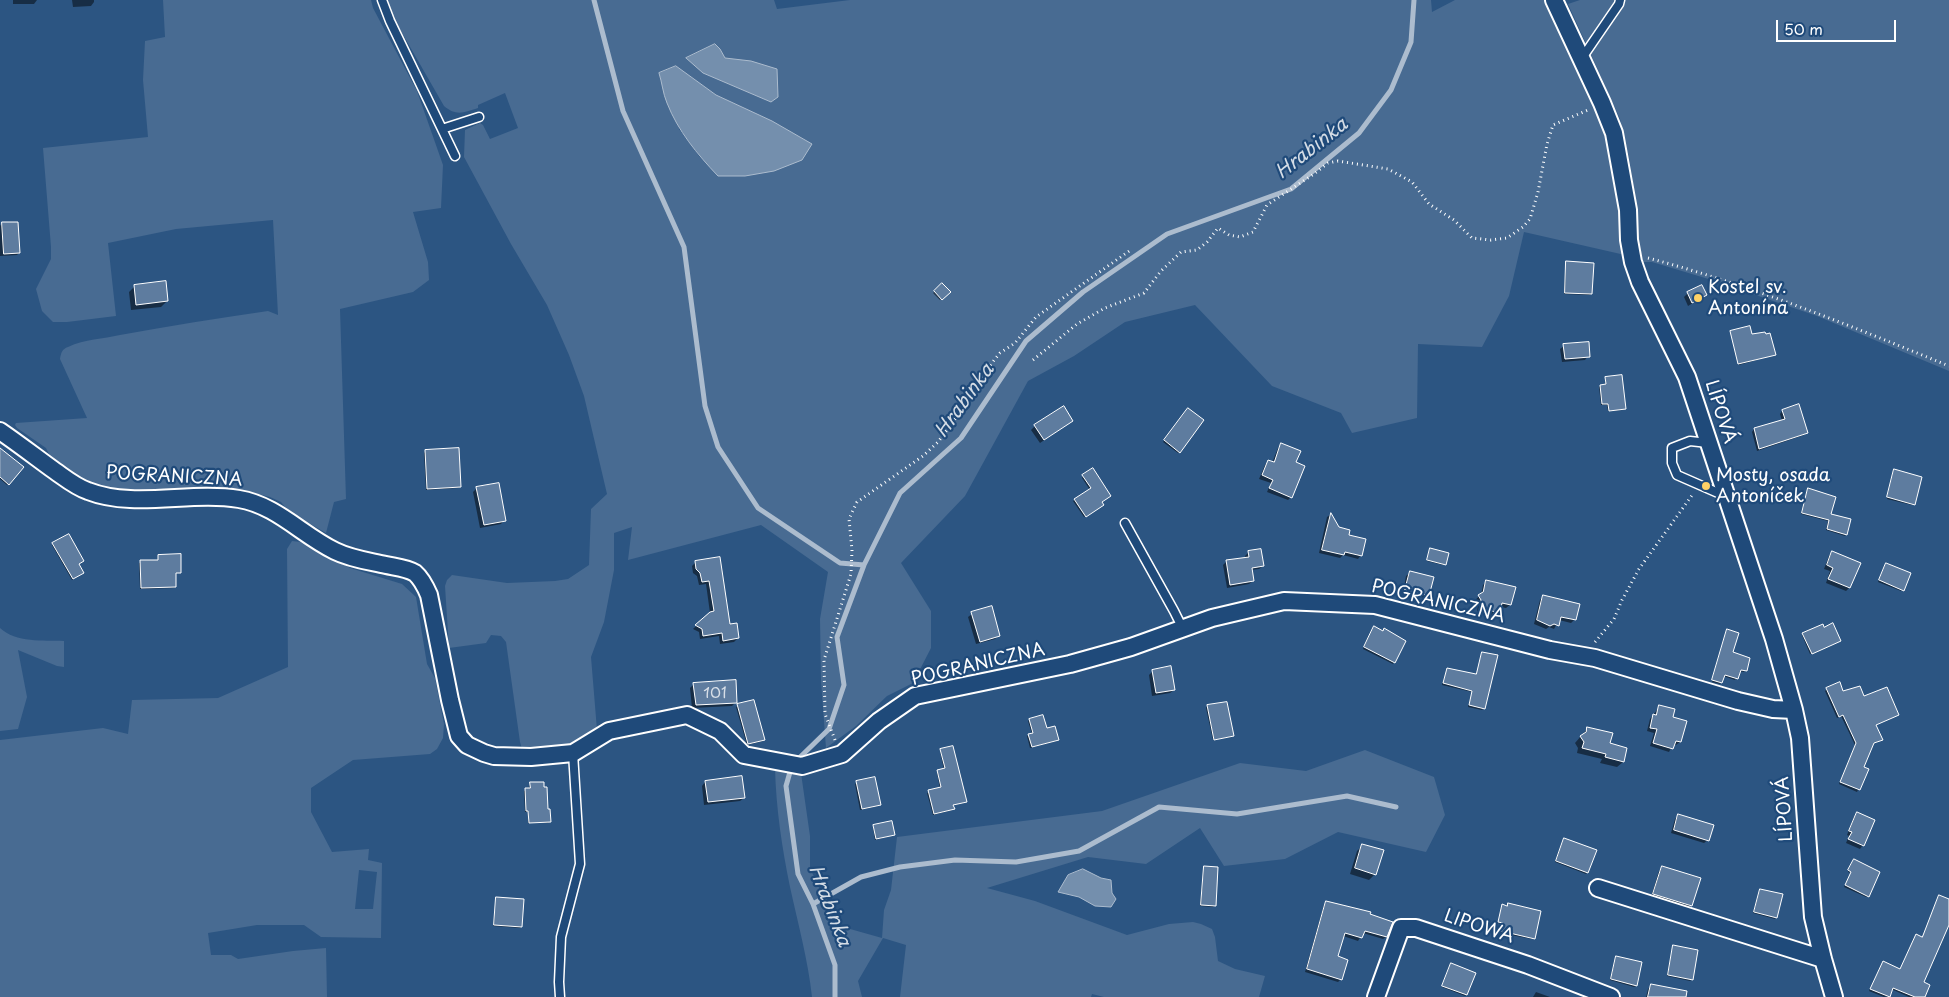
<!DOCTYPE html>
<html>
<head>
<meta charset="utf-8">
<style>
	body { margin:0 }
	#map { position:relative; width:1949px; height:997px; overflow:hidden; background:#2c5582; font-family:"Playpen Sans",sans-serif }
	canvas { display:block }
	.scale { position:absolute; left:1776px; top:20px; width:120px; height:22px; box-sizing:border-box; border:2px solid #fff; border-top:0; padding-left:6px; font-size:15px; line-height:18px; white-space:nowrap; color:#fff; -webkit-text-stroke:4px #1f4a7a; paint-order:stroke }
</style>
</head>
<body>
<div id="map">
<canvas width="1949" height="997"></canvas>
<div class="scale">50 m</div>
</div>
<script>
const c = document.querySelector('canvas').getContext('2d');
c.lineJoin = 'round';
function fill(path, color) { c.fillStyle = color; c.fill(path, 'evenodd'); }
function stroke(path, color, width, dash) { c.strokeStyle = color; c.lineWidth = width; c.lineCap = dash ? 'butt' : 'round'; c.setLineDash(dash || []); c.stroke(path); }
function write(font, color, halo, rows, align = 'center') {
  c.font = font + ' "Playpen Sans",sans-serif'; c.lineWidth = 4.5; c.setLineDash([]); c.textBaseline = 'middle'; c.strokeStyle = halo; c.fillStyle = color; for (const [text, x, y, turn = 0] of rows) {
    c.save(); c.translate(x, y); c.rotate((+turn || 0) * Math.PI / 180); c.textAlign = isNaN(turn) ? turn : align; if (halo) c.strokeText(text, 0, 0); c.fillText(text, 0, 0); c.restore();
  }
}
const green = new Path2D(`
	M163 0H371L373 8 417 91 443 165 441 208 413 212 428 262 429 280 413 292 340 309 346 499 334 502 326 533 288 511 281 502 270 497 242 490 203 488 142 490 112 489 97 486 74 477 49 454 46 448 17 428 15 425 16 423 87 418 60 359C61 353 62 349 68 347 85 339 103 339 120 335 169 326 219 318 268 311L278 315 273 220 176 229 108 243 116 316 67 322H53L42 311 36 289 51 259V247L43 148 148 137 143 80 145 41 165 37Z
	M386 0H774L777 9 850 0H1431L1432 12 1455 0H1545L1605 127 1619 197 1625 255 1524 232 1509 296 1482 347 1418 344 1417 418 1352 433 1341 413 1272 386 1195 305 1125 322 1074 356 1028 381 965 496 901 563 931 611V648L913 683 887 696 856 726 826 748 821 681 820 619 828 572 761 525 628 560 632 527 614 533V570L604 622 591 657 597 730 572 746 523 752 520 742 506 642 501 636 491 635 486 643 449 648 445 586 447 580 452 575 507 583 555 581 568 579 589 565 591 509 607 494 584 396 569 355 547 305 511 244 464 157 465 130 480 123 483 125 490 139 518 128 505 93 478 105V108C463 113 456 116 444 106L390 12ZM720 49 724 59 771 102 703 73ZM676 66 716 95 772 121 811 144 718 176 699 156 679 129Z
	M1580 0H1949V371L1817 316 1715 281 1652 262H1643L1634 225V189L1629 158 1620 119 1568 4Z
	M292 541 301 542 350 568 402 584 416 597 427 664 435 678 444 724 443 738 437 749 430 754 353 760 311 788V812L332 852 369 849 368 860 382 863 381 938 321 937 304 925H257L208 933 211 955H231L238 959 293 951 326 948 327 997H0V740L103 728 128 734 132 700 218 698 288 667 287 549ZM359 870 377 872 373 909H355Z
	M0 628C16 643 43 640 64 641V667L57 666 18 650 27 697 18 729 0 731Z
	M1365 750 1434 777 1445 815 1426 852 1338 832 1285 859 1224 866 1200 828 1146 864 1088 857 987 888 1035 901 1127 935 1169 924 1193 922 1201 924 1212 929 1215 937 1218 961 1235 969 1265 976 1259 997H1104L1092 994 1091 997H900L906 945 883 938 858 981 862 997H812C808 960 798 924 790 887 782 848 776 808 775 768L801 773 810 836V868L836 925 882 938 884 910 891 890 897 837 1102 811 1240 763 1306 771Z`);
const water = new Path2D(`
	M715 44 720 49 725 58 751 61 777 69 778 97 771 102 703 73 686 58Z
	M676 66 716 95 772 121 812 144 802 160 774 171 745 176H718C697 154 678 131 667 103 663 94 662 82 659 73Z
	M1083 869 1101 878 1111 880 1112 893 1116 899 1111 907 1095 906 1079 897 1058 892 1068 875Z`);
const shadow = new Path2D(`
	M13 0H37L34 4H13Z
	M72 0H94V2L91 6 73 7Z
	M2 223 19 253 17 255 0 256V226Z
	M1566 262 1591 294 1589 295 1564 294Z
	M942 285 949 292 940 300 933 293Z
	M135 286 167 301 161 307 131 310 129 292Z
	M1688 293 1706 295 1688 306 1684 297Z
	M1731 332 1752 336 1774 355 1739 365Z
	M1564 346 1588 356 1585 360 1562 362 1560 349Z
	M1606 378 1625 408 1623 410 1608 411 1607 405H1601L1599 387 1605 385Z
	M1186 411 1179 452 1178 453 1163 442Z
	M1782 411 1806 433 1804 435 1757 451 1752 432 1754 429 1782 421 1780 414Z
	M1072 421 1040 443 1031 430 1035 426Z
	M1282 445 1294 463 1291 497 1288 500 1267 492 1271 483 1259 479 1265 465 1268 461 1272 463 1278 448Z
	M0 450 22 467 7 485 0 479Z
	M426 451 460 487 458 488 426 490 424 453Z
	M1893 472 1914 504 1912 505 1887 499Z
	M1083 476 1100 502 1101 506 1084 517 1073 501 1090 490 1082 478Z
	M477 488 504 520 501 524 480 528 473 492Z
	M1809 490 1846 534 1845 536 1826 530 1828 521 1801 514Z
	M1330 515 1339 528 1348 536 1361 555 1358 559 1343 555 1340 558 1319 553 1327 517Z
	M53 544 77 565 81 574 72 580 52 545Z
	M1431 550 1445 564 1443 565 1427 561Z
	M1249 552 1263 566 1259 569 1251 570 1253 581 1249 584 1227 588 1223 565 1227 561 1246 559 1245 556Z
	M1832 552 1849 588 1846 591 1826 583 1830 571 1824 569 1829 556Z
	M159 556 180 572 175 574V587L174 588 140 589 139 563 157 561Z
	M719 559 729 625 738 638 734 642 720 644 719 636 700 639 699 632 693 629 710 613 706 584 699 585 697 576 693 573 692 566 696 562Z
	M1885 566 1902 590 1901 591 1878 582Z
	M1410 573 1428 595 1425 598 1403 593 1406 576Z
	M1487 581 1514 588 1510 605 1506 608 1500 607 1499 612 1495 616 1477 611 1478 605 1475 600 1481 595 1483 585Z
	M1544 596 1578 605 1574 620 1571 623 1559 620 1554 629 1549 627 1546 629 1534 624 1540 600Z
	M972 614 999 635 995 639 976 644 968 617Z
	M1373 629 1394 662 1393 664 1363 649Z
	M1727 631 1731 653 1749 659 1744 672 1739 671 1735 680 1723 676 1720 684 1712 682Z
	M1803 634 1838 642 1810 654 1802 635Z
	M1482 653 1484 708 1482 710 1468 707 1472 692 1442 685 1447 669 1476 676Z
	M1153 671 1174 690 1170 693 1152 696 1149 675Z
	M694 684 736 702 732 706 692 708 690 688Z
	M1827 689 1863 697 1898 715 1875 725 1879 741 1872 744 1863 767 1868 769 1857 792 1839 784 1855 745 1841 716 1837 718 1825 691Z
	M738 706 763 741 747 745 736 707Z
	M1207 706 1233 735 1232 737 1213 740 1206 708Z
	M1660 706 1671 718 1680 742 1676 745 1673 744 1669 752 1650 746 1654 733 1647 731 1650 719Z
	M1029 720 1046 730 1056 741 1030 748 1027 736 1032 734 1028 721Z
	M1588 728 1608 744 1623 762 1617 767 1600 763 1602 759 1577 753 1578 748 1575 743Z
	M941 750 964 803 952 805V810L933 815 927 793 940 789 937 772 944 770 940 751Z
	M705 782 744 798 740 801 704 805 702 786Z
	M530 783 549 821 548 823H528V812H525L524 791 529 789Z
	M857 783 880 805 878 806 860 810 855 784Z
	M1857 814 1863 845 1860 849 1846 843 1849 836 1847 835 1854 817Z
	M1678 816 1708 840 1704 843 1671 833 1675 819Z
	M874 826 894 835 875 840 873 827Z
	M1563 841 1587 872 1586 874 1555 862Z
	M1363 845 1375 874 1369 880 1350 874 1357 851Z
	M1852 862 1868 896 1866 897 1844 887 1851 873 1848 872Z
	M1204 867 1215 905 1213 907 1200 906Z
	M1663 867 1691 905 1687 909 1651 897 1659 871Z
	M1760 890 1776 917 1775 919 1753 913Z
	M497 899 521 926 520 928 493 926Z
	M1949 900V927L1947 926 1922 983 1923 997H1909L1891 989 1889 996 1884 997 1869 991 1881 965 1900 970 1914 938 1916 936 1922 938Z
	M1327 902 1386 937 1383 939 1363 933 1358 941 1343 936 1336 957 1341 979 1338 982 1305 972 1324 905Z
	M1508 905 1533 938 1532 939 1500 933 1502 924 1498 923 1501 907Z
	M1674 947 1692 979 1690 981 1667 976Z
	M1616 957 1636 986 1634 987 1610 980Z
	M1450 966 1466 995 1465 996 1442 987Z
	M1652 985 1662 997H1646L1648 989Z
	M1536 992 1550 997H1533Z`);
const stream = new Path2D(`
	M594 0 623 111 684 247 705 406 718 447 758 508 840 563 864 565
	M813 904 861 877 900 867 955 860 1016 862 1079 851 1159 807 1237 814 1347 796 1396 807
	M835 997V965L813 904 798 874 786 786 792 765 829 729 844 685 837 637 864 565 900 493 961 438 1026 341 1083 292 1167 234 1291 189 1359 133 1391 90 1411 42 1414 0`);
const building = new Path2D(`
	M2 222H18L20 253 4 254Z
	M1566 261 1594 263 1592 294 1565 293Z
	M166 281 168 301 136 305 134 285Z
	M942 283 951 292 942 300 934 291Z
	M1702 285 1707 295 1692 303 1687 292Z
	M1750 326 1752 334 1765 332 1766 334 1770 333 1776 355 1738 364 1730 331Z
	M1589 342 1590 357 1565 359 1563 344Z
	M1622 375 1626 409 1609 411 1608 404H1602L1600 385 1606 384 1605 377Z
	M1799 404 1808 433 1759 449 1754 428 1785 419 1782 410Z
	M1064 406 1073 421 1044 440 1034 425Z
	M1188 408 1204 420 1180 453 1164 440Z
	M1281 443 1301 451 1296 462 1305 466 1292 498 1269 488 1273 480 1262 475 1268 460 1274 462Z
	M0 448 24 467 9 485 0 477Z
	M459 448 461 487 427 489 425 450Z
	M1093 468 1111 496 1102 502 1104 505 1086 517 1074 499 1091 488 1082 475Z
	M1894 469 1922 477 1915 505 1887 497Z
	M499 483 506 521 484 525 476 487Z
	M1808 488 1836 497 1831 514 1851 519 1847 535 1827 529 1829 520 1802 513Z
	M1331 513 1339 527 1350 530 1349 535 1366 539 1362 556 1345 552 1344 555 1322 550Z
	M69 534 84 561 79 564 84 573 73 579 52 543Z
	M1430 548 1449 553 1446 565 1427 560Z
	M1261 549 1264 566 1252 568 1254 581 1230 585 1226 560 1249 557 1248 551Z
	M1832 551 1861 563 1850 588 1828 579 1833 568 1827 565Z
	M181 554V573H176V587L141 588 140 560H158V555Z
	M720 557 730 624 737 623 739 638 723 641 722 633 703 636 702 629 695 625 710 612 714 611 709 581 702 582 700 573 696 569 695 561Z
	M1886 563 1911 573 1904 591 1879 580Z
	M1410 571 1434 577 1429 596 1405 590Z
	M1486 580 1516 587 1511 605 1502 603 1500 613 1480 608 1481 600 1478 595 1483 592Z
	M1543 595 1580 604 1576 620 1561 617 1559 626 1554 624 1550 626 1537 620Z
	M992 606 1000 636 980 642 971 612Z
	M1833 623 1841 641 1812 654 1802 633 1823 624 1824 627Z
	M1374 626 1383 631 1384 628 1406 641 1395 663 1364 647Z
	M1727 629 1739 633 1733 652 1750 658 1747 671 1741 670 1738 679 1725 675 1722 683 1712 680Z
	M1482 652 1498 655 1485 709 1469 705 1472 691 1443 683 1447 668 1476 674Z
	M1171 666 1175 690 1156 693 1152 670Z
	M736 680 737 703 696 705 693 683Z
	M1840 682 1843 691 1860 686 1864 696 1887 687 1899 715 1876 725 1883 740 1874 743 1864 767 1869 769 1860 790 1840 782 1856 743 1843 715 1839 717 1826 688Z
	M754 700 765 740 748 744 737 704Z
	M1227 702 1234 736 1214 740 1207 705Z
	M1659 705 1675 709 1673 717 1687 721 1681 742 1676 741 1673 749 1653 743 1657 729 1650 728 1653 714 1656 715Z
	M1043 715 1047 728 1055 726 1059 740 1032 747 1028 734 1033 733 1029 719Z
	M1587 727 1613 733 1610 743 1627 748 1624 762 1605 757 1606 754 1582 748 1584 742 1580 736 1586 732Z
	M953 746 967 802 953 805 955 809 934 814 928 790 941 787 937 770 945 768 940 749Z
	M742 776 745 798 708 802 705 781Z
	M875 777 881 805 862 809 856 781Z
	M530 782H544V787H547L548 809H550L551 822 529 823 528 811H526L525 788H530Z
	M1857 812 1875 820 1864 846 1848 839 1852 832 1849 831Z
	M1678 814 1714 825 1709 841 1674 830Z
	M892 821 895 835 876 839 873 825Z
	M1564 838 1597 850 1588 873 1556 861Z
	M1362 844 1384 850 1376 875 1355 868Z
	M1854 859 1880 872 1869 897 1845 885 1851 872 1848 870Z
	M1204 866 1218 867 1216 906 1201 905Z
	M1662 866 1701 878 1692 906 1653 894Z
	M1760 889 1783 894 1777 918 1754 912Z
	M1939 895 1949 899V925L1924 982 1930 985 1925 997H1915L1893 988 1890 997 1870 989 1883 961 1900 969 1916 934 1922 937Z
	M496 897 524 899 522 927 494 925Z
	M1326 901 1371 912 1370 914 1393 922 1387 937 1365 931 1362 938 1345 933 1338 956 1348 960 1342 980 1307 969Z
	M1508 903 1541 911 1535 939 1501 931 1503 923 1498 922 1502 904 1507 906Z
	M1673 945 1698 950 1693 980 1668 975Z
	M1616 956 1642 962 1637 986 1611 979Z
	M1451 963 1476 973 1467 995 1442 986Z
	M1651 984 1687 991 1686 997H1648Z`);
const path = new Path2D(`
	M1648 258C1751 285 1851 326 1949 366
	M1033 360 1077 324 1105 308 1144 293 1161 271 1181 252 1197 250 1207 242 1218 228 1229 235 1240 237 1253 232 1267 205 1314 174 1328 163 1338 161 1388 169 1412 182 1429 204 1454 220 1472 238 1491 240 1507 238 1523 227 1530 219 1538 192 1547 144 1553 125 1588 110
	M1595 642 1614 619 1622 600 1639 569 1693 494
	M835 740 825 714 824 660 851 574 852 550 849 519 857 502 923 456 938 442 970 399 991 364 1000 353 1015 343 1036 317 1132 249`);
const service = new Path2D(`
	M382 0 390 21 455 156
	M1582 58 1619 4 1620 0
	M442 129 479 117
	M1708 443 1690 441 1672 448V463L1677 475 1725 496
	M1125 523 1174 611 1183 629
	M560 997 559 982 561 937 580 864 573 753`);
const minor = new Path2D(`
	M1554 0 1602 103 1614 133 1628 210 1629 240 1633 262 1640 282 1687 377 1774 639 1794 710 1800 738 1813 917 1823 959 1834 997
	M0 431C19 444 37 458 55 471 65 478 76 487 88 491 134 509 190 491 239 499 276 505 302 535 335 551 351 559 368 561 386 565 395 567 407 568 415 573 422 579 426 588 429 595L450 700 459 736 467 745 484 753 494 756 531 757 573 753 609 731 687 715 720 731 744 755 802 766 842 754 879 721 915 696 1070 664 1131 647 1212 618 1284 601 1375 605 1550 650 1595 658 1738 701 1773 709 1794 710
	M1598 888 1823 959
	M1376 997 1401 928H1416L1528 965 1611 997`);
const markers = [
	[1698,298,5,"#ffd166"],
	[1706,486,5,"#ffd166"]
];
const numberNames = [
	["101",715,694]
];
const poiNames = [
	["Kostel sv.",1708,288],
	["Antonína",1708,309],
	["Mosty, osada",1716,476],
	["Antoníček",1716,497]
];
const streetNames = [
	["LÍPOVÁ",1720,412,72],
	["POGRANICZNA",174,477,3],
	["POGRANICZNA",1438,602,13],
	["POGRANICZNA",978,665,-13],
	["LÍPOVÁ",1785,809,-94],
	["LIPOWA",1479,927,18]
];
const waterNames = [
	["Hrabinka",1312,149,-38],
	["Hrabinka",965,401,-54],
	["Hrabinka",829,906,69]
];
fill(green, '#486b92');
fill(water, '#748fad');
stroke(water, '#acbcce', 1);
fill(shadow, '#0007');
stroke(stream, '#acbcce', 5);
fill(building, '#5e7c9f');
stroke(building, '#fff', 1);
stroke(service, '#fff', 11);
stroke(minor, '#fff', 20);
stroke(path, '#fff', 3, [1, 4]);
stroke(service, '#1f4a7a', 8);
stroke(minor, '#1f4a7a', 16);
for (const [x, y, r, color] of markers) { const dot = new Path2D(); dot.arc(x, y, r, 0, 2 * Math.PI); c.fillStyle = color; c.fill(dot); stroke(dot, '#1f4a7a', 2); }
write('15px', '#d7dee7', null, numberNames);
write('18px', '#fff', '#1f4a7a', poiNames, 'left');
write('18px', '#fff', '#1f4a7a', streetNames);
write('italic 19px', '#d5dde6', '#1f4a7a', waterNames);
</script>
</body>
</html>
